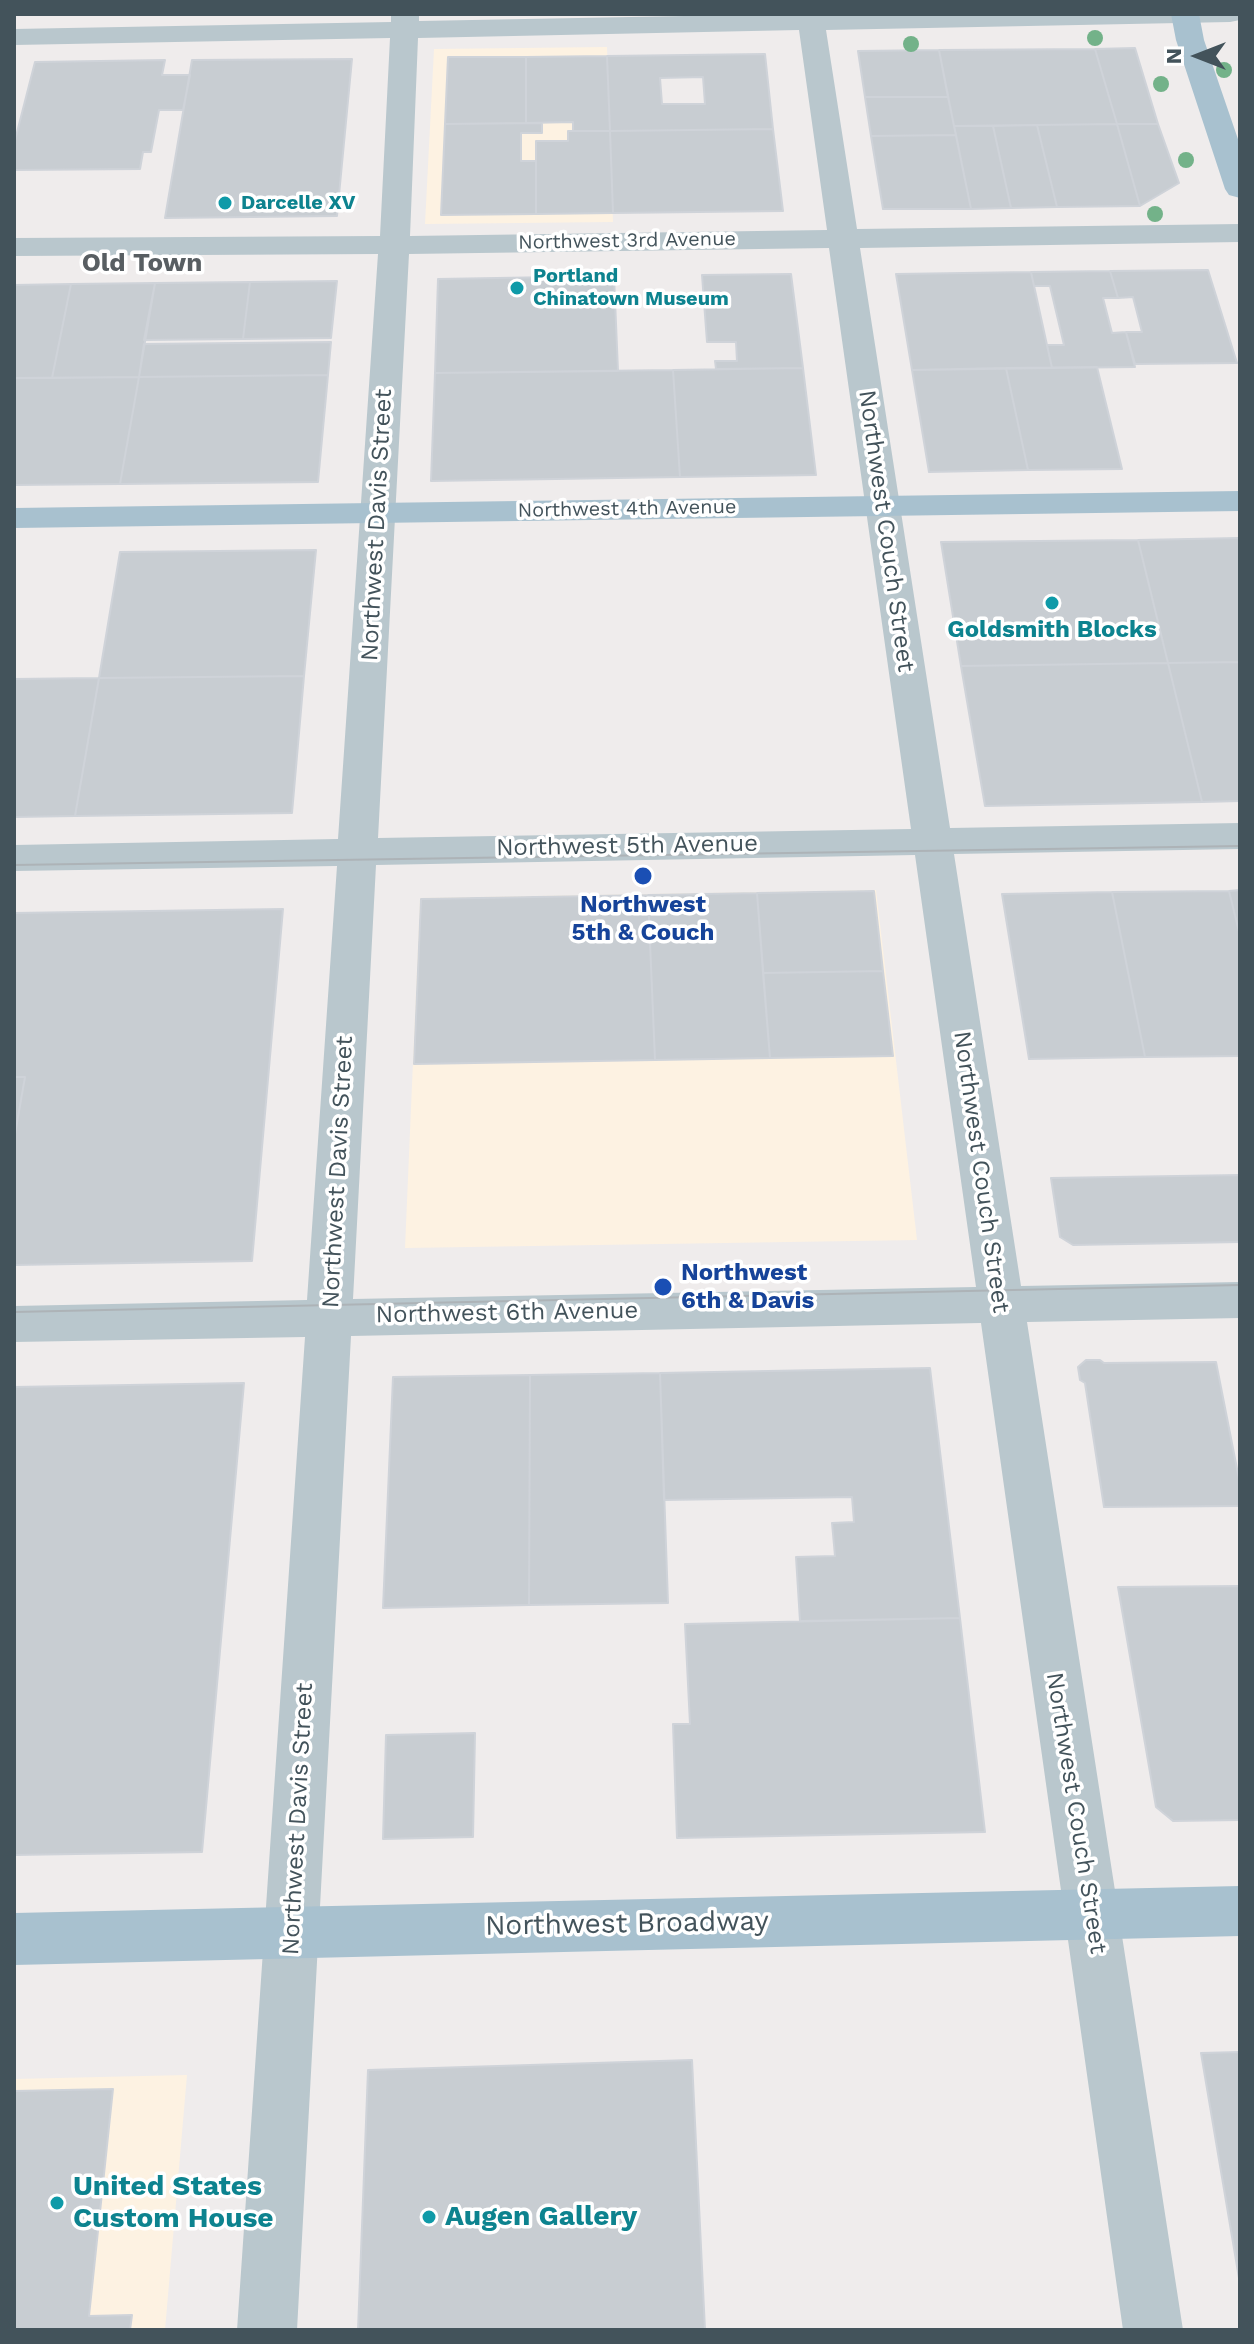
<!DOCTYPE html>
<html>
<head>
<meta charset="utf-8">
<style>
	body { margin:0 }
	#map { position:relative; width:1254px; height:2344px; overflow:hidden; background:#efecec; font-family:"Work Sans",sans-serif }
	canvas { display:block }
	.frame { position:absolute; inset:0; border:16px solid #43535b; pointer-events:none }
	.north { position:absolute; left:1158px; top:16px; width:80px; height:80px; -webkit-text-stroke:6px #fff; paint-order:stroke; rotate:270deg; font-size:22px; font-weight:700; line-height:32px; text-align:center; color:#43535b }
	.north::after { content:''; display:block; margin:auto; width:28px; height:36px; background:#43535b; clip-path:polygon(50% 0,100% 100%,50% 72%,0 100%) }
</style>
</head>
<body>
<div id="map">
<canvas width="1254" height="2344"></canvas>
<div class="frame"></div>
<div class="north">N</div>
</div>
<script>
const c = document.querySelector('canvas').getContext('2d');
c.lineJoin = 'round';
function fill(path, color) { c.fillStyle = color; c.fill(path, 'evenodd'); }
function stroke(path, color, width, dash) { c.strokeStyle = color; c.lineWidth = width; c.lineCap = dash ? 'butt' : 'round'; c.setLineDash(dash || []); c.stroke(path); }
function write(font, color, halo, rows, align = 'center') {
  c.font = font + ' "Work Sans",sans-serif'; c.lineWidth = 7; c.setLineDash([]); c.textBaseline = 'middle'; c.strokeStyle = halo; c.fillStyle = color; for (const [text, x, y, turn = 0] of rows) {
    c.save(); c.translate(x, y); c.rotate((+turn || 0) * Math.PI / 180); c.textAlign = isNaN(turn) ? turn : align; if (halo) c.strokeText(text, 0, 0); c.fillText(text, 0, 0); c.restore();
  }
}
const commercial = new Path2D(`
	M607 47 613 222 425 224 434 49Z
	M876 890 917 1240 405 1248 420 898Z
	M187 2075 165 2330H14V2079Z`);
const building = new Path2D(`
	M1135 48 1158 124H1117L1095 49Z
	M1095 49 1117 124 954 126 939 50Z
	M939 50 948 97H865L858 51Z
	M765 54 773 129 610 131 607 56ZM703 77 705 104H662L660 78Z
	M607 56 610 131H573V122L526 123V57Z
	M448 57H526V123L445 124Z
	M352 59 337 216 165 218 192 60Z
	M165 60 162 75H190L183 110H159L151 152H143L140 169 14 170V144L35 62Z
	M865 97H948L956 135 871 136Z
	M542 123V133H521V161H536V214L441 215 445 124Z
	M1117 124 1140 206 1057 207 1037 125Z
	M1117 124H1158L1179 183 1140 206Z
	M1037 125 1057 207 1011 208 993 126Z
	M954 126H993L1011 208 971 209Z
	M773 129 783 211 613 213 610 131Z
	M568 131H610L613 213 536 214V141H568Z
	M956 135 971 209H883L871 136Z
	M1208 270 1237 363 1135 364 1126 332H1142L1133 297 1118 298 1110 271Z
	M1110 271 1118 298H1103L1112 333 1126 332 1135 367 1052 368 1047 345H1064L1050 286H1034L1031 272Z
	M1031 272 1052 368 912 370 896 274Z
	M791 274 803 368 716 369 715 361H737L736 342H707L702 275Z
	M614 276 618 371 435 373 438 279Z
	M337 281 331 338 243 339 250 282Z
	M250 282 243 339 144 340 155 283Z
	M155 283 139 377 52 378 71 284Z
	M71 284 52 378H14V285Z
	M331 342 328 375 139 377 144 344Z
	M1097 367 1122 469 1028 470 1006 368Z
	M803 368 816 475 680 477 673 370Z
	M1006 368 1028 470 929 472 912 370Z
	M673 370 680 477 431 481 435 373Z
	M328 375 318 482 120 484 139 377Z
	M139 377 120 484 14 485V378Z
	M1239 538 1240 662 1168 663 1138 540Z
	M1138 540 1168 663 961 666 941 542Z
	M316 550 304 676 99 678 120 552Z
	M1240 662V801L1202 802 1168 663Z
	M1168 663 1202 802 985 806 961 666Z
	M304 676 292 813 75 816 99 678Z
	M99 678 75 816 14 817V679Z
	M1240 890V936L1229 891Z
	M874 891 883 971 763 973 757 893Z
	M1229 891 1240 936V1056L1145 1057 1112 892Z
	M1112 892 1145 1057 1029 1059 1002 894Z
	M757 893 770 1058 655 1060 648 895Z
	M648 895 655 1060 414 1064 421 899Z
	M283 909 252 1261 14 1265V1140L25 1077H14V913Z
	M883 971 893 1056 770 1058 763 973Z
	M14 1077H25L14 1140Z
	M1240 1175V1242L1073 1245 1060 1237 1051 1178Z
	M1086 1360H1100L1104 1363 1216 1362 1240 1484V1506L1104 1507 1085 1383 1080 1380 1078 1367Z
	M930 1368 960 1618 800 1621 796 1557 835 1556 832 1523 854 1522 852 1497 664 1500 660 1373Z
	M660 1373 668 1603 529 1605 530 1375Z
	M530 1375 529 1605 383 1608 393 1377Z
	M244 1383 202 1852 14 1855V1387Z
	M1240 1586V1820L1173 1821 1156 1807 1118 1587Z
	M960 1618 985 1832 677 1838 673 1724H690L685 1624Z
	M475 1733 473 1837 383 1839 386 1735Z
	M1240 2052V2284L1201 2053Z
	M692 2060 705 2330H358L368 2070Z
	M113 2089 89 2316 132 2315 130 2330H14V2091Z`);
const minor = new Path2D(`
	M391 14H419V21L790 14H1240V20L1230 22 826 30 857 229 1240 224V242L860 248 950 828 1240 823V849L954 854 1021 1286 1240 1282V1318L1027 1322 1183 2330H1123L981 1323 351 1336 297 2330H237L305 1337 14 1342V1306L307 1300 337 866 14 871V845L338 839 378 254 14 256V238L380 236 390 38 14 45V29L391 22ZM799 30 827 230 410 236 418 38ZM829 248 911 829 378 838 409 254ZM915 855 976 1287 353 1299 376 865Z`);
const major = new Path2D(`
	M1171 14H1199L1204 40 1240 145V198L1229 195 1225 189 1176 40Z
	M1240 491V511L14 528V508Z
	M1240 1886V1936L14 1965V1913Z`);
const tram = new Path2D(`
	M14 865 1240 846
	M14 1312 1240 1285`);
const trees = [
	[1095,38],
	[911,44],
	[1224,70],
	[1161,84],
	[1186,160],
	[1155,214]
];
const markers = [
	[225,203,8,"#0f9aa8"],
	[517,288,8,"#0f9aa8"],
	[1052,603,8,"#0f9aa8"],
	[643,876,10,"#1a4fb4"],
	[663,1287,10,"#1a4fb4"],
	[57,2203,8,"#0f9aa8"],
	[429,2217,8,"#0f9aa8"]
];
const farCulturenames = [
	["Darcelle XV",241,203],
	["Portland",533,276],
	["Chinatown Museum",533,299]
];
const farStreetnames = [
	["Northwest 3rd Avenue",627,241,-1],
	["Northwest 4th Avenue",627,509,-1]
];
const streetNames = [
	["Northwest Davis Street",377,525,-87],
	["Northwest Couch Street",886,531,82],
	["Northwest 5th Avenue",627,846,-1],
	["Northwest Davis Street",338,1172,-87],
	["Northwest Couch Street",981,1172,82],
	["Northwest 6th Avenue",507,1313,-1],
	["Northwest Couch Street",1076,1813,81],
	["Northwest Davis Street",298,1819,-87]
];
const cultureNames = [
	["Goldsmith Blocks",1052,630]
];
const transitNames = [
	["Northwest",643,905],
	["5th & Couch",643,933],
	["Northwest",681,1273,"left"],
	["6th & Davis",681,1301,"left"]
];
const farDistrictnames = [
	["Old Town",142,263]
];
const nearStreetnames = [
	["Northwest Broadway",627,1924,-1]
];
const nearCulturenames = [
	["United States",73,2187],
	["Custom House",73,2219],
	["Augen Gallery",445,2217]
];
fill(commercial, '#fdf2e2');
fill(building, '#c8cdd2');
stroke(building, '#cfd3d9', 2);
fill(minor, '#b9c7cd');
fill(major, '#a8c1cf');
stroke(tram, '#adb3b7', 2);
c.fillStyle = '#73b289';
for (const [x, y] of trees) { c.beginPath(); c.arc(x, y, 8, 0, 2 * Math.PI); c.fill(); }
for (const [x, y, r, color] of markers) { const dot = new Path2D(); dot.arc(x, y, r, 0, 2 * Math.PI); c.fillStyle = color; c.fill(dot); stroke(dot, '#fff', 3); }
write('bold 20px', '#0d838f', '#fff', farCulturenames, 'left');
write('20px', '#43535b', '#fff', farStreetnames);
write('24px', '#43535b', '#fff', streetNames);
write('bold 24px', '#0d838f', '#fff', cultureNames);
write('bold 24px', '#164399', '#fff', transitNames);
write('bold 26px', '#585e62', '#fff', farDistrictnames);
write('28px', '#43535b', '#fff', nearStreetnames);
write('bold 28px', '#0d838f', '#fff', nearCulturenames, 'left');
</script>
</body>
</html>
